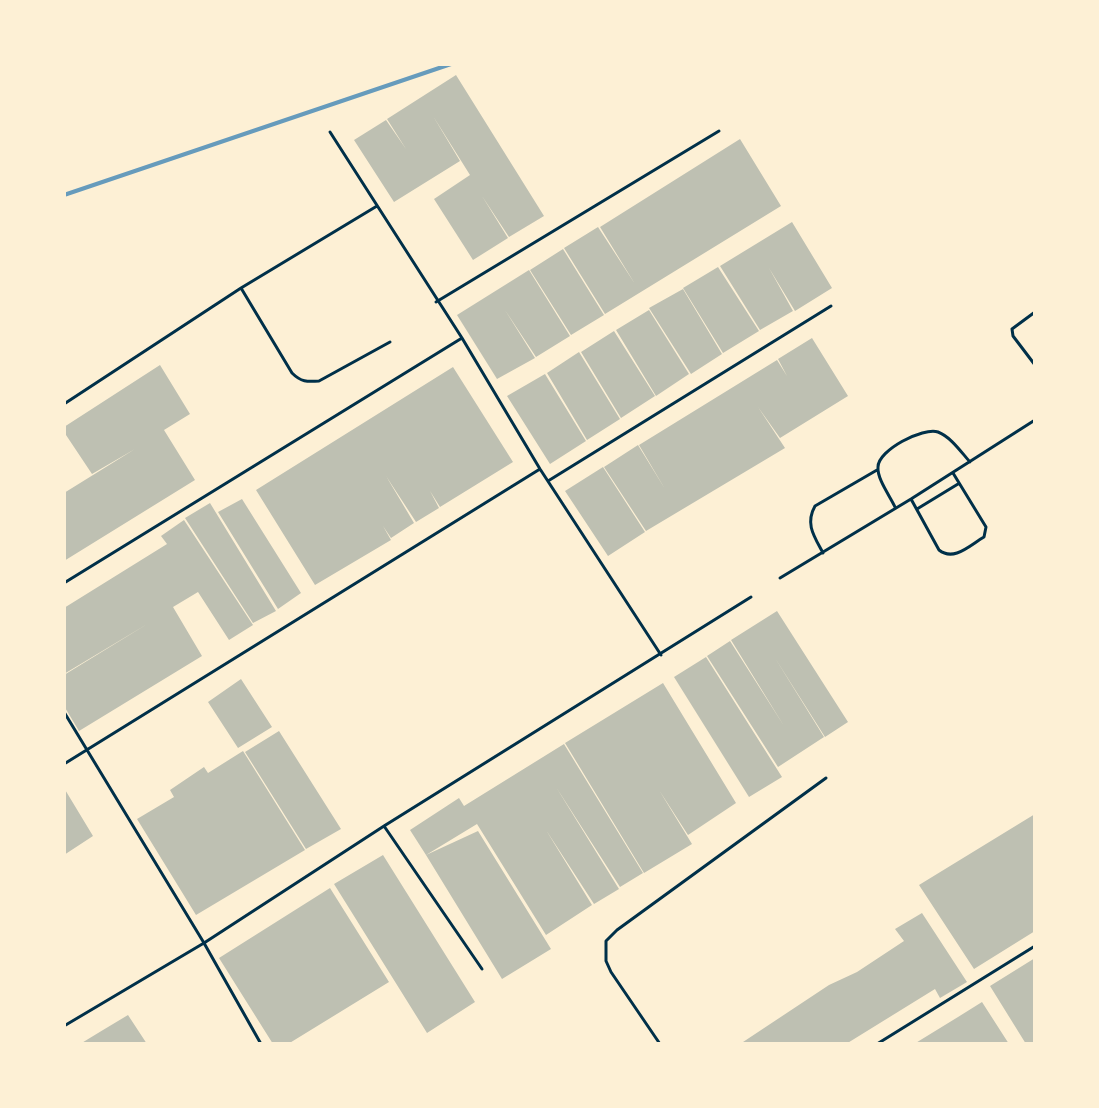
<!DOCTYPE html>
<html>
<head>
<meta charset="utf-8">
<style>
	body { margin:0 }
	#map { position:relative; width:1099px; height:1108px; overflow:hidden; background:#fdf0d5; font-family:Overpass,sans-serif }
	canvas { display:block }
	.frame { position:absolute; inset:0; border:66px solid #fdf0d5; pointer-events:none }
</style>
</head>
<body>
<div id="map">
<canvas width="1099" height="1108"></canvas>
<div class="frame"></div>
</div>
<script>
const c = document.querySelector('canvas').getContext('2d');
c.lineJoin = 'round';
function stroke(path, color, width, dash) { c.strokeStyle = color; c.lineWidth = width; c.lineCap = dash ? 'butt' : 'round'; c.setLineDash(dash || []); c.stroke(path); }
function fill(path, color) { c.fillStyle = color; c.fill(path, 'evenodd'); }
const stream = new Path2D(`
	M64 195 451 64`);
const building = new Path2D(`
	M456 75 544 216 509 237 482 196 508 238 473 260 434 199 470 175 433 116 460 161 394 202 354 140 386 120 406 149 387 119Z
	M740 139 781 206 605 314 564 248 598 227 635 284 600 227Z
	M792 222 832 288 795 311 769 268 793 311 760 330 720 266Z
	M563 249 604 315 571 335 530 270Z
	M718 267 759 331 723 353 683 288Z
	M529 270 570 336 536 357 505 310 535 358 497 379 457 315Z
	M683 289 722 354 691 374 649 308Z
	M649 310 689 374 656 396 616 330Z
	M614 331 655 396 621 418 581 352Z
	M812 338 848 396 780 438 758 407 785 448 646 531 604 467 638 445 665 489 639 445 777 360 787 376 778 359Z
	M579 352 620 419 587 440 547 373Z
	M160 365 190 414 164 430 195 480 64 561V493L135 449 92 474 64 432V427Z
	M453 367 513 462 440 507 430 491 439 508 416 522 386 476 414 523 391 538 383 526 391 540 315 585 256 490Z
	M545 374 586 441 550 464 507 396Z
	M603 467 645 532 608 556 565 491Z
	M242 499 301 593 278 609 218 512Z
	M210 503 276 611 253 623 185 518Z
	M184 520 253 625 229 640 198 592 173 607 202 656 79 731 64 706V675L149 623 64 674V608L167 544 161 536Z
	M777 611 848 722 825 737 775 658 824 737 778 767 707 656 730 641 784 726 731 640Z
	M706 657 782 777 749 797 674 677Z
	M241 679 272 727 238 748 208 702Z
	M663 683 736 803 688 835 659 790 692 844 644 873 565 743Z
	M279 731 341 829 306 849 245 752Z
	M564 744 643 873 620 887 556 787 619 889 594 904 546 830 592 905 546 935 477 824 426 855 410 830 459 798 464 806Z
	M243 751 305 850 196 915 137 819 174 797 170 790 204 767 208 773Z
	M64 788 93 836 64 855Z
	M1035 814V931L974 969 919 885Z
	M478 831 551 949 502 979 426 855Z
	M383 855 475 1002 427 1033 334 884Z
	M330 888 389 982 288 1044H273L219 958Z
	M922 913 967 982 940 998 935 989 846 1044H740L829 985 857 972 904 941 895 929Z
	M1035 958V1044H1026L990 986Z
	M982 1002 1009 1044H914L958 1017Z
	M128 1015 147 1044H80L103 1030Z`);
const service = new Path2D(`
	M330 132 462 338 540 469 661 655
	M241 288 292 373C301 382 307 382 319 381L390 342
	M436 302 719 131
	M1035 312 1012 329 1013 336 1035 365
	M64 404 241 288 377 206
	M548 481 831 306
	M911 499 939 550C954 562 970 545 984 537L986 527 953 473
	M895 507C890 496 877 479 878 467 878 450 923 427 938 432 951 437 961 452 970 462
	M917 509 958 484
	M823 553C814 536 805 524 815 506L877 470
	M780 578 911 499 1035 420
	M64 583 462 338
	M64 712 204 943 261 1044
	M64 764 540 469
	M384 826 482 969
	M64 1026 204 943 384 826 751 597
	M660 1044 611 972 606 961V941L617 930 826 778
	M877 1044 1035 946`);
stroke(stream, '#669bbc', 4);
fill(building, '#bec0b2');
stroke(service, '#003049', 3);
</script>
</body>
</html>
